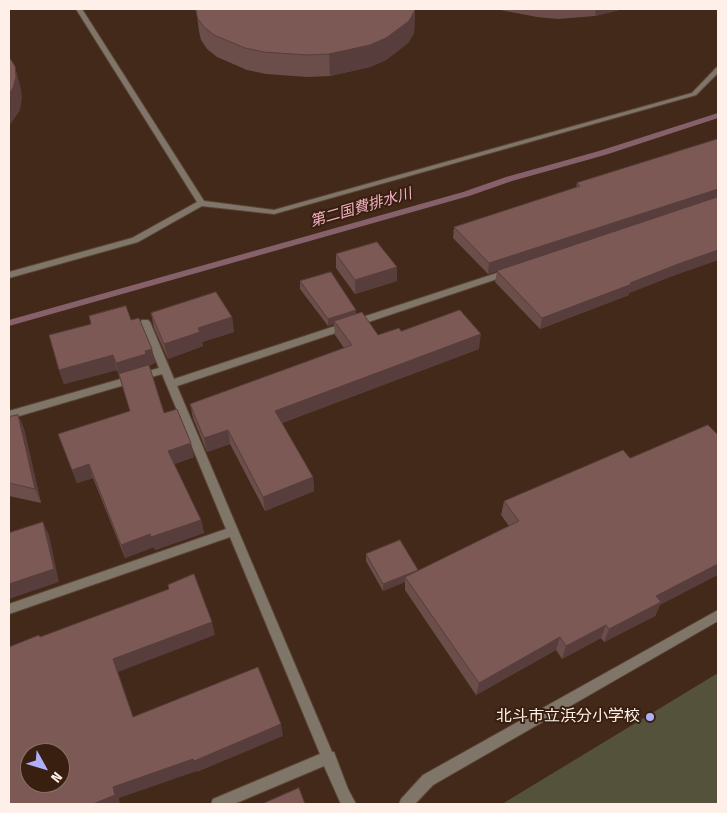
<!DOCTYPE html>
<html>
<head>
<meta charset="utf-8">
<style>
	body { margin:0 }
	#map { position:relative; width:727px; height:813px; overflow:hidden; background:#432919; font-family:"Fira Sans Condensed",sans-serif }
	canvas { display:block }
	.frame { position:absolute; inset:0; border:10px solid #fef0e8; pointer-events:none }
	.north { position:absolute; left:20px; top:743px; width:50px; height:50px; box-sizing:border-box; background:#381f10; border:1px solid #877366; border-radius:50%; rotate:129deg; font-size:14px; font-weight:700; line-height:20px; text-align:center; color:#fef0e8 }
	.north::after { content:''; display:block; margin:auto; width:18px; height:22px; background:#afaefa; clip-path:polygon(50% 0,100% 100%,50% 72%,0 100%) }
</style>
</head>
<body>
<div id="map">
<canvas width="727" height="813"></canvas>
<div class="frame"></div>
<div class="north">N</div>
</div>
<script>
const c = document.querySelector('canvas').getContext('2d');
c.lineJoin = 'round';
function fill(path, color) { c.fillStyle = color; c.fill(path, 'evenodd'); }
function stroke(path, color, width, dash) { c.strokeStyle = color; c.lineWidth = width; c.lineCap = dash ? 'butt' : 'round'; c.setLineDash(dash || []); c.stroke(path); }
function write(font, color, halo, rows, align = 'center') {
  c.font = font + ' "Fira Sans Condensed","Noto Sans JP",sans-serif'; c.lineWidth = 4; c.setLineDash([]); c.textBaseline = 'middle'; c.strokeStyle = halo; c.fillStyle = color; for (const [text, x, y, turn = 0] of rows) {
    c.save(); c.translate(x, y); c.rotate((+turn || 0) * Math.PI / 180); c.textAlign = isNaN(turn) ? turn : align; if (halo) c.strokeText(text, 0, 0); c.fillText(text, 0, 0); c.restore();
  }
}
const green = new Path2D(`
	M718 673V804H502Z`);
const stream = new Path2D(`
	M718 113V118L605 155 512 181 469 196 9 326V320L463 192 506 177 599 151Z`);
const service = new Path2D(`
	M718 610V621L433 785 415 804H399L401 799 423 775Z`);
const minor = new Path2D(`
	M76 9H82L204 201 274 210 692 93 716 68 718 67V73L696 95 274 214 202 206 138 242 9 278V272L132 238 197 202Z
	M509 269 513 272 512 274 177 386 332 752H334L348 789 356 804H341L324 766 234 804H211L213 799 320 754 230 537 9 614V604L226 529 162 374 9 419V411L159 368 140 322 142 320H148L150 322 174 379Z`);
const wall = new Path2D(`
	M196 9H415L414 33 408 43 386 60 370 67 330 76 308 77 266 74 247 70 217 57 207 49 201 40 199 31Z
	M495 9H623L595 16 558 19 537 17Z
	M718 139V260L675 275 629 293V295L540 329 495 282 497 271 488 274 453 238 454 227 576 188 577 183Z
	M336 254 397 281 355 294 336 268Z
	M300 281 356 310V314L378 335 401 331 479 349 282 423 313 477 314 491 265 511 230 444 207 452 193 418 190 404 344 348 335 335 334 324 328 326 300 289Z
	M151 313 232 317 234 332 202 342 203 346 168 359 154 328Z
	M131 320 152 349 155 363 149 365 164 413 194 457 174 464 201 520 204 533 155 550 154 547 125 558 93 478 77 483 58 434 130 411 117 370 64 384 59 370Z
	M18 415 24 429 41 503 9 496V417Z
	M504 501 660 605 655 616 604 642 601 638 562 659 556 650 476 695 405 590V582L383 591 366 561V554L418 571 509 526 501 515Z`);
const shadedWall = new Path2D(`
	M415 9 414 33 408 43 386 60 370 67 330 76 329 54Z
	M596 9H623L595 16Z
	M15 66 21 89 22 99 20 110 12 122 9 126V94Z
	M718 189V199L488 274 489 263Z
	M718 250V260L675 275 629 293V295L540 329 542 318 678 264Z
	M397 267V281L355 294V280Z
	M356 310V317L334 321V324L328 326V319Z
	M232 317 234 332 202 342 203 346 168 359 164 344 198 328Z
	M481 334 479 349 276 425 275 411Z
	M152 349 155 363 149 366V369L119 377 116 363Z
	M113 355 117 370 64 384 59 370Z
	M18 415 24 429 41 503 35 489Z
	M228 430 230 444 207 452 204 438Z
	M191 443 194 457 172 465 168 451Z
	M89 464 93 478 77 483 72 470Z
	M313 477 314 491 265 511 263 497Z
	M201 520 204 533 155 550 151 537Z
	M43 522 49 535 59 582 9 599V584Z
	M150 534 154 547 125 558 121 545Z
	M718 564V575L660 605 655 616 604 642 609 629 656 596Z
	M418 570 417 577H405V582L383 591V584Z
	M212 622 215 635 118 672 138 729 113 659Z
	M606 625 601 638 562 659 566 646Z
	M560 637 556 650 476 695 479 683Z
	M281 724 283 736 197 772V771L119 798 120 804H93L113 787Z`);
const building = new Path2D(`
	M196 9H415L414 12 409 21 386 38 370 45 329 54 307 55 264 52 245 48 214 35 204 27 198 19Z
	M9 57 15 66 16 77 13 88 9 94Z
	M718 139V189L489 263 454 227 580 186 577 183Z
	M718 197V250L678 264 630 283 632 284 542 318 497 271Z
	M377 242 397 267 355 280 336 254Z
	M331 272 356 310 328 319 300 281Z
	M216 292 232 317 198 328 200 332 164 344 151 313Z
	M126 306 131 320 139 318 152 349 145 351 146 354 116 363 113 355 59 370 49 335 91 324 89 316Z
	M460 310 481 334 275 411 313 477 263 497 228 430 204 438 190 404 352 345 334 321 362 312 378 335 399 328 401 331Z
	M149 365 164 413 177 409 191 443 168 451 201 520 151 537 150 534 121 545 89 464 72 470 58 434 130 411 119 374Z
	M18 415 35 489 9 483V417Z
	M708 425 718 435V564L656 596 661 602 609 629 606 625 566 646 560 637 479 683 405 577 519 521 504 501 623 450 630 458Z
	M43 522 54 569 9 584V533Z
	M400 540 418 570 383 584 366 554Z
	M194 574 212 622 113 659 133 717 258 667 281 724 194 761 193 759 113 787 115 795 93 804H9V647L39 635 40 637 169 589 168 585ZM30 753H60V783H30Z
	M299 788 305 804H262Z`);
const markers = [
	[650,717,5,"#afaefa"]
];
const waterNames = [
	["第二国費排水川",361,208,-16]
];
const nearPoinames = [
	["北斗市立浜分小学校",640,717]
];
fill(green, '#54523b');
fill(stream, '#86616b');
stroke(service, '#5d4536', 2);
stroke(minor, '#5d4536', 2);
fill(service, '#7f7669');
fill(minor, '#7f7669');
fill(wall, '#6b4d49');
fill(shadedWall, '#573e3c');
fill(building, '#7c5955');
stroke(building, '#573e3c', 1);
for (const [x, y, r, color] of markers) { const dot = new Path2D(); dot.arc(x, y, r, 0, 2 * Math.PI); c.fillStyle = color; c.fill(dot); stroke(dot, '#381f10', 2); }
write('italic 15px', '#f3b2c4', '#381f10', waterNames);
write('16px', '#fef0e8', '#381f10', nearPoinames, 'right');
</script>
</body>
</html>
